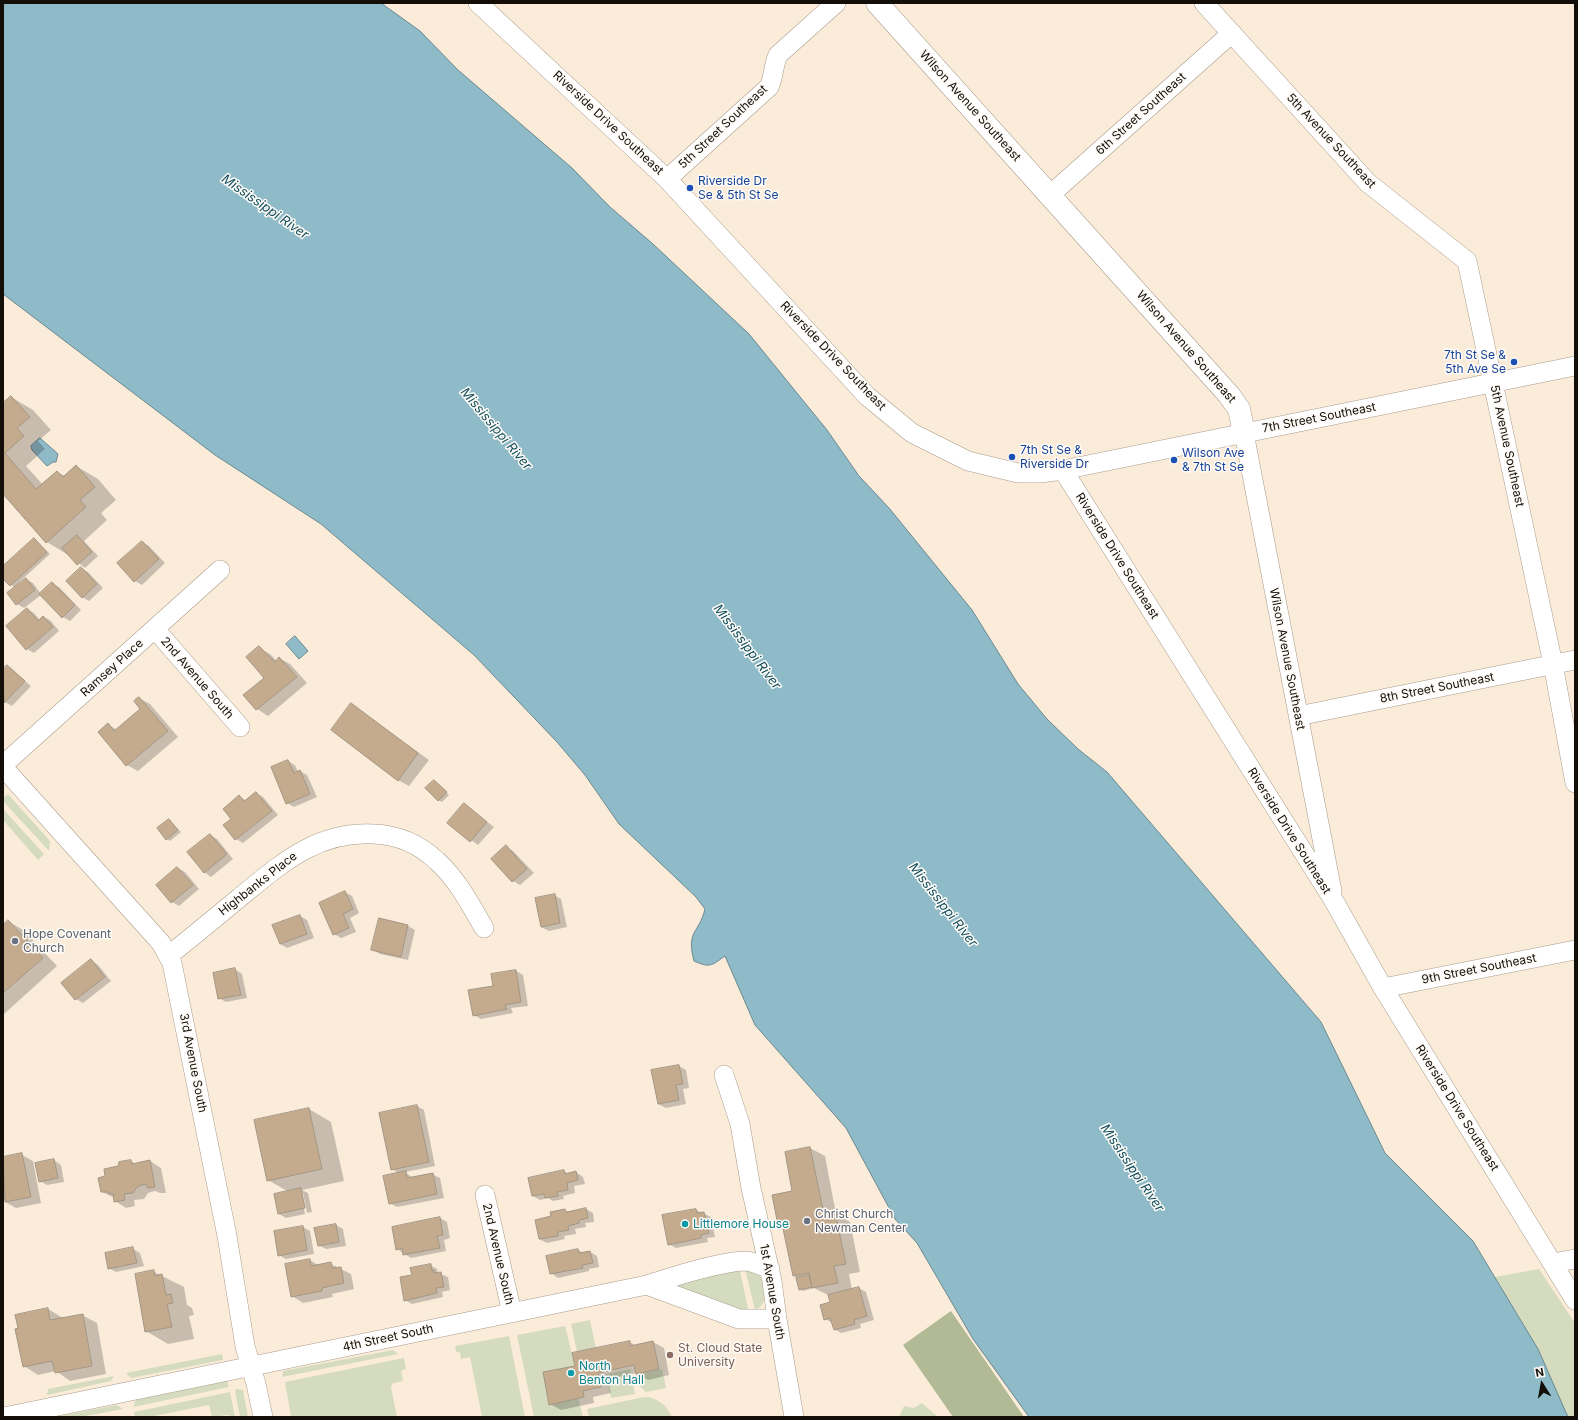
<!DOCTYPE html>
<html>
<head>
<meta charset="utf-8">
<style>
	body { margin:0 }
	#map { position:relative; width:1578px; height:1420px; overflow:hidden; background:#fbecda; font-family:Inter,sans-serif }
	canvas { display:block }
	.frame { position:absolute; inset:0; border:4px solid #130e08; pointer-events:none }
	.north { position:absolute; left:1522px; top:1364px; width:40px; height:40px; -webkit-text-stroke:3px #fefbf7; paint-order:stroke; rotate:349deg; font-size:11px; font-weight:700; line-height:16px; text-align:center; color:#130e08 }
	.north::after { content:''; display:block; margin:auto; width:14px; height:18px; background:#130e08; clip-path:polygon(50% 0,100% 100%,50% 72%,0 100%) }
</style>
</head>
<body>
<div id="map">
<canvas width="1578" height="1420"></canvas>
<div class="frame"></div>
<div class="north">N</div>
</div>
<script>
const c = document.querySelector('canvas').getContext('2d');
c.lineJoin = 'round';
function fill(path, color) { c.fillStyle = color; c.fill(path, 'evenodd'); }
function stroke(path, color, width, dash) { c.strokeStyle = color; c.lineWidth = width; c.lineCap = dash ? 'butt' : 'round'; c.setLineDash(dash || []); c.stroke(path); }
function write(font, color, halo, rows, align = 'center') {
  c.font = font + ' Inter,sans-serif'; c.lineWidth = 3; c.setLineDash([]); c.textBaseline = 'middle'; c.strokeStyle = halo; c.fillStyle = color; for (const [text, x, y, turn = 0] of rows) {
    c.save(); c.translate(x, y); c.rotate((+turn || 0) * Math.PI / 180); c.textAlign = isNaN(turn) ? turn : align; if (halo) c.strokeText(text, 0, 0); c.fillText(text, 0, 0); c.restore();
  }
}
const green = new Path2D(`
	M8 794 50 841 49 851 3 801V798Z
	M3 809 44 854 38 860 3 820Z
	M732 1267 740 1271 749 1313 670 1286Z
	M745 1269 761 1272C764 1287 771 1302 755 1310Z
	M1539 1269 1575 1323V1417H1568L1538 1349 1495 1277Z
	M590 1320 596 1348 577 1352 571 1324Z
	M565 1326 575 1366 543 1373 549 1404 578 1398 583 1417H534L517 1335Z
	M509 1336 525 1417H482L470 1357 461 1359 460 1352H456L455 1346Z
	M393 1350 398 1354 282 1377 283 1371Z
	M222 1354 223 1360 131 1378 126 1373Z
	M404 1358 406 1369 401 1371 403 1381 393 1383 391 1387 397 1417H291L285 1382Z
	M630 1369 635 1394 611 1398 606 1374Z
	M662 1369 666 1388 646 1392 640 1387 636 1374Z
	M114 1376 111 1381 47 1395 48 1389Z
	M227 1381 229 1387 133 1407 136 1400Z
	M236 1389 243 1390 248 1417H240L235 1391Z
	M230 1392 235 1417 227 1415 212 1417 209 1405 149 1417H135L134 1412Z
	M644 1397C657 1397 667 1405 672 1417H589L587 1409Z
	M922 1403 938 1417H899L904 1406 914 1408Z
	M117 1405 123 1409 80 1417H55Z`);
const forest = new Path2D(`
	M951 1311 1024 1417H953L903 1345Z`);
const water = new Path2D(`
	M3 3H381L420 31 458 70 572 168 610 207 653 244 749 334 827 430 859 476 889 508 972 610 1018 684 1047 719 1078 749 1107 772 1321 1022 1385 1153 1473 1241 1538 1349 1568 1417H1029L973 1339 917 1243 895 1219 846 1128 755 1025 725 956C711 966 710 968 694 961 686 930 699 934 705 909L696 897 619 824 585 775 557 742 474 655 321 524 215 455 3 294Z
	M40 438 58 454 56 462H53L47 466 32 450 31 446Z
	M295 636 308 651 299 659 286 644Z`);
const shadow = new Path2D(`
	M11 397 33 410 51 430 38 441 45 449 26 466 43 485 57 472 65 476 76 466 98 479 116 500 101 513 107 520 84 541 98 556 85 568 68 555 47 542 3 492V404Z
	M34 539 50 554 16 585 17 586 26 579 33 583 41 594 52 583 59 587 81 610 70 621 63 617 41 595 24 608 17 604 15 588 3 577V568Z
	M142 542 149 546 165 563 142 585 135 581Z
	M81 568 88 572 103 588 89 601 82 597Z
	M27 609 34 613 40 620 44 617 51 621 59 631 34 653 27 649Z
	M259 648 270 654 277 661 279 658 290 664 307 683 268 716 257 709 245 695 265 678Z
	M8 666 31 686 12 706 3 701V671Z
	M139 698 150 704 178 737 138 771 127 765 99 732 108 724 117 730 142 709Z
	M352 705 429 760 409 786 398 780Z
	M288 761 295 765 298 772 300 771 307 775 317 797 294 807 287 803Z
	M434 781 449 795 442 802 438 800Z
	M256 793 263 797 278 815 243 843 236 839 224 825 233 819 240 797 247 801Z
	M464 804 494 827 478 845 448 823Z
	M169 820 181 832 170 841 167 839Z
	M210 835 217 839 233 859 211 877 204 872Z
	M506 847 513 851 534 873 520 885 513 881 493 859Z
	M178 868 185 872 199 889 179 906 172 902Z
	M345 892 352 896 359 913 350 918 356 932 341 938 334 934Z
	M554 895 561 899 567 927 549 931 541 927Z
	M300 916 307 920 314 938 287 948 280 944Z
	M380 919 408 926 415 930 408 960 380 954 373 950Z
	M8 921 23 930 57 966 3 1015V926Z
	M91 960 98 965 111 981 83 1003 76 999Z
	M235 969 242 974 247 998 226 1002 219 998Z
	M516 971 523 975 528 1006 511 1008 513 1013 481 1019 474 1015 494 986 492 975Z
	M679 1066 686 1070 689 1088 683 1089 686 1104 666 1108 658 1104Z
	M417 1106 424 1110 435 1166 405 1172 413 1178 432 1174 440 1178 444 1198 397 1207 390 1203 400 1174 392 1169Z
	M309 1109 331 1122 344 1181 302 1190 308 1193 312 1212 307 1213 303 1193H301L305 1214 286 1218 279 1214 289 1192 268 1180Z
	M810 1148 825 1156 836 1214 850 1222 860 1272 849 1274 852 1290 859 1288 866 1292 874 1320 860 1324 861 1328 841 1333 834 1329 833 1323 825 1319 832 1303 830 1296 814 1288 803 1291 800 1289 797 1278 794 1276 784 1227 779 1224Z
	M22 1155 33 1161 41 1203 16 1208 5 1202 3 1194V1158Z
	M54 1160 61 1165 64 1182 47 1185 40 1181Z
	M131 1161 136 1164 150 1161 161 1168 166 1193H160L155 1191 148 1193 144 1199 134 1200 135 1206 126 1208 115 1201V1198L102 1192 106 1177 119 1167Z
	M564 1171 569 1174 576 1172 583 1177 585 1184 574 1186 575 1193 563 1196 564 1199 553 1201 548 1198 540 1200 533 1196Z
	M586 1209 593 1213 594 1222 585 1223 586 1227 575 1229 576 1234 564 1236 565 1239 547 1243 539 1239 552 1217 565 1210 569 1212Z
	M696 1210 711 1217 715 1237 707 1238 708 1242 676 1248 669 1244Z
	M440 1218 447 1222 450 1238 444 1240 446 1251 411 1258 397 1249Z
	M336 1225 343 1229 346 1246 326 1249 318 1245Z
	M303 1227 310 1231 314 1254 286 1259 279 1255Z
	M133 1249 140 1253 144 1266 116 1272 109 1268Z
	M578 1250 583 1253 590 1252 597 1256 599 1267 589 1269V1271L558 1278 551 1273Z
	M310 1260 319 1266 331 1264 351 1274 354 1289 332 1294 333 1297 303 1303 292 1296Z
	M430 1265 437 1269 438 1273 448 1277 450 1290 442 1292 443 1297 412 1304 405 1300 413 1276Z
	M154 1272 184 1287 187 1305 192 1308 194 1315 189 1316 194 1339 168 1344 146 1331Z
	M48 1309 63 1318 82 1315 97 1323 106 1374 70 1381 56 1371 38 1375 24 1366Z
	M630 1342 636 1346 653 1342 664 1348 669 1375 648 1380 637 1373 608 1379 611 1393 593 1397 594 1403 561 1410 550 1404 576 1367 573 1354Z`);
const building = new Path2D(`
	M11 396 30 417 17 428 24 436 5 453 36 489 57 471 63 477 76 465 95 487 80 500 86 507 46 543 3 494V403Z
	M77 535 92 552 77 565 62 548Z
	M34 538 47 552 10 586 3 579V566Z
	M142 541 159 559 134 582 117 563Z
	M81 567 97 584 82 598 66 581Z
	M26 578 35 590 16 605 7 593Z
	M52 582 75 605 62 618 39 594Z
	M27 608 38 621 43 616 53 627 26 650 6 626Z
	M259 646 275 662 279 657 297 677 256 710 243 695 264 678 246 657Z
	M7 665 25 681 4 703 3 669Z
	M139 697 168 731 126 766 98 732 108 723 114 731 140 709 134 701Z
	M351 703 418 753 398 781 331 730Z
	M288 760 294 773 300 770 310 794 286 804 271 767Z
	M434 780 447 792 438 801 425 788Z
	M256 792 272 811 235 840 223 825 231 819 223 809 239 795 244 801Z
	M464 803 487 822 470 842 447 823Z
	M169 819 178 830 166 840 157 828Z
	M210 834 227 854 204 873 187 852Z
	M506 845 527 869 512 882 491 859Z
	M177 867 193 885 171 903 156 885Z
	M345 891 353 909 343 914 349 928 333 935 319 903Z
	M555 894 560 923 541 927 535 898Z
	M300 915 307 934 280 944 272 925Z
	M379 918 408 925 401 957 371 950Z
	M8 920 43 958 3 993V925Z
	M91 959 105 977 75 1000 61 983Z
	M235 968 241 995 218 999 213 973Z
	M516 970 521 1002 505 1005 507 1009 473 1016 468 990 493 986 491 974Z
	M679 1065 683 1084 676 1085 679 1100 658 1104 651 1070Z
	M417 1105 429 1162 391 1170 379 1113Z
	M309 1108 322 1169 267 1181 254 1120Z
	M810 1147 824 1214 835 1212 846 1264 834 1266 838 1283 812 1288 809 1273 793 1276 782 1224 778 1225 772 1195 792 1191 785 1152Z
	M22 1153 31 1197 5 1202 3 1157Z
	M54 1159 58 1178 39 1182 35 1163Z
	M131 1160 132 1164 150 1160 155 1187 148 1188 145 1184 137 1187 133 1193 124 1194 125 1200 114 1202 113 1194H109V1192H101L98 1178 105 1176 104 1169 118 1166 119 1162Z
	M564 1170 565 1174 576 1171 578 1180 567 1183 568 1190 557 1192 558 1196 545 1198 544 1194 532 1196 528 1178Z
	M406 1171 407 1178 433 1173 437 1194 389 1204 383 1176Z
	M301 1188 305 1208 278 1214 274 1194Z
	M586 1208 588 1218 579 1220V1223L568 1226 569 1230 558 1232V1236L539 1239 535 1220 551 1216 550 1212 565 1209 566 1212Z
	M696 1209 697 1213 704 1212 709 1233 701 1235V1238L668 1245 662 1215Z
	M440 1217 443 1235 437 1236 440 1248 403 1255 402 1248 396 1250 392 1227Z
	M336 1224 339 1242 318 1246 314 1228Z
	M303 1226 307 1250 278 1256 274 1231Z
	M133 1247 137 1263 108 1269 105 1253Z
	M578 1249 579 1253 590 1251 593 1263 582 1265 583 1268 550 1274 546 1256Z
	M310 1259 311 1266 331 1262 332 1268 341 1267 344 1283 322 1288V1291L291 1297 285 1264Z
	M431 1264 432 1271 434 1270V1273L441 1272 444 1287 436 1288 437 1293 404 1301 400 1277 412 1275 410 1268Z
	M154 1270 155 1276 162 1274 166 1295 171 1294 173 1303 167 1304 172 1327 145 1332 135 1274Z
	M809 1275 812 1287 799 1290 796 1278Z
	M859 1287 867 1316 854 1320 855 1324 834 1330 830 1318 824 1320 820 1305 830 1302 828 1295Z
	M48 1308 50 1320 83 1314 92 1366 55 1373 52 1361 23 1367 15 1329 18 1328 15 1315Z
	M630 1341V1346L653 1341 659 1369 636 1374 634 1365 598 1373 601 1387 583 1391 584 1397 549 1405 543 1372 575 1366 572 1353Z`);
const street = new Path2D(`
	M478 3 667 179 867 396 890 415 912 433 968 461 1018 473H1040L1063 470 1575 366
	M1204 3 1368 183 1467 261 1553 664 1575 783
	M667 179 769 87C774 77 773 66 778 55L836 3
	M1050 195 1232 33
	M1244 433 1332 891
	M1063 470 1334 901 1383 988 1575 1300
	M155 629 240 727
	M1298 716 1575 660
	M3 765 220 570
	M3 767 161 943 172 963 227 1236 245 1346 256 1384 263 1417
	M168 956C192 937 215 918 239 898 281 864 316 831 374 834 399 835 419 844 437 861 457 879 470 904 484 928
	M1383 988 1575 950
	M724 1075 740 1124 751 1188 772 1281 777 1319 794 1417
	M485 1195 512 1313
	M1553 1263 1575 1259
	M647 1285 739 1319H777
	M4 1417 647 1285C672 1277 721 1261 746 1261 755 1262 762 1266 770 1269`);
const secondary = new Path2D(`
	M877 3 1229 395 1239 409 1244 433`);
const markers = [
	[690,188,4,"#1a4fb4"],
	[1514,362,4,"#1a4fb4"],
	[1012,457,4,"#1a4fb4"],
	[1174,460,4,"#1a4fb4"],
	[15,941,4,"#6b7280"],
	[807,1221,4,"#6b7280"],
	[685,1224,4,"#0f9aa8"],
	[670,1355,4,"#8d6e63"],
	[571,1373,4,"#0f9aa8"]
];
const streetNames = [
	["Wilson Avenue Southeast",970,106,48],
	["6th Street Southeast",1141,114,-42],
	["Riverside Drive Southeast",608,123,43],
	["5th Street Southeast",723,127,-43],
	["5th Avenue Southeast",1331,141,47],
	["Wilson Avenue Southeast",1186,347,49],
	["Riverside Drive Southeast",833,356,46],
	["7th Street Southeast",1319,418,-11],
	["5th Avenue Southeast",1507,446,78],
	["Riverside Drive Southeast",1117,556,58],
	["Wilson Avenue Southeast",1287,659,79],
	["Ramsey Place",112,668,-42],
	["2nd Avenue South",197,678,49],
	["8th Street Southeast",1437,688,-11],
	["Riverside Drive Southeast",1289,831,58],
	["Highbanks Place",258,884,-38],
	["9th Street Southeast",1479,969,-11],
	["3rd Avenue South",193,1063,79],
	["Riverside Drive Southeast",1457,1108,58],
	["2nd Avenue South",498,1254,77],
	["1st Avenue South",772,1292,80],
	["4th Street South",388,1338,-12]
];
const transitNames = [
	["Riverside Dr",698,181],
	["Se & 5th St Se",698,195],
	["7th St Se &",1506,355,"right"],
	["5th Ave Se",1506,369,"right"],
	["7th St Se &",1020,450],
	["Riverside Dr",1020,464],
	["Wilson Ave",1182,453],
	["& 7th St Se",1182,467]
];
const worshipNames = [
	["Hope Covenant",23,934],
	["Church",23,948],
	["Christ Church",815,1214],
	["Newman Center",815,1228]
];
const cultureNames = [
	["Littlemore House",693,1224],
	["North",579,1366],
	["Benton Hall",579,1380]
];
const educationNames = [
	["St. Cloud State",678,1348],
	["University",678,1362]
];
const waterNames = [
	["Mississippi River",265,207,35],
	["Mississippi River",496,429,50],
	["Mississippi River",747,647,53],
	["Mississippi River",943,905,52],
	["Mississippi River",1132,1168,56]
];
fill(green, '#d5dbbe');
fill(forest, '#b1b995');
fill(water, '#8fbbc9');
stroke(water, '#6a878f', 1);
fill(shadow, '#0003');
fill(building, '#c4ab8d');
stroke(building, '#a39685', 1);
stroke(street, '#a99b8b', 20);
stroke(secondary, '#a99b8b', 23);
stroke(street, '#fff', 19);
stroke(secondary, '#fff', 22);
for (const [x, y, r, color] of markers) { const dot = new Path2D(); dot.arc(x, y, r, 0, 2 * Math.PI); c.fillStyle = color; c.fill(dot); stroke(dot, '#fefbf7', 1.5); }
write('12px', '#130e08', '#fefbf7', streetNames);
write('12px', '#164399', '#fefbf7', transitNames, 'left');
write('12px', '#5b616d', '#fefbf7', worshipNames, 'left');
write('12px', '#0d838f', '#fefbf7', cultureNames, 'left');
write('12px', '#785e54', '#fefbf7', educationNames, 'left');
write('italic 13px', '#124f5f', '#fefbf7', waterNames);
</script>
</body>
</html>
